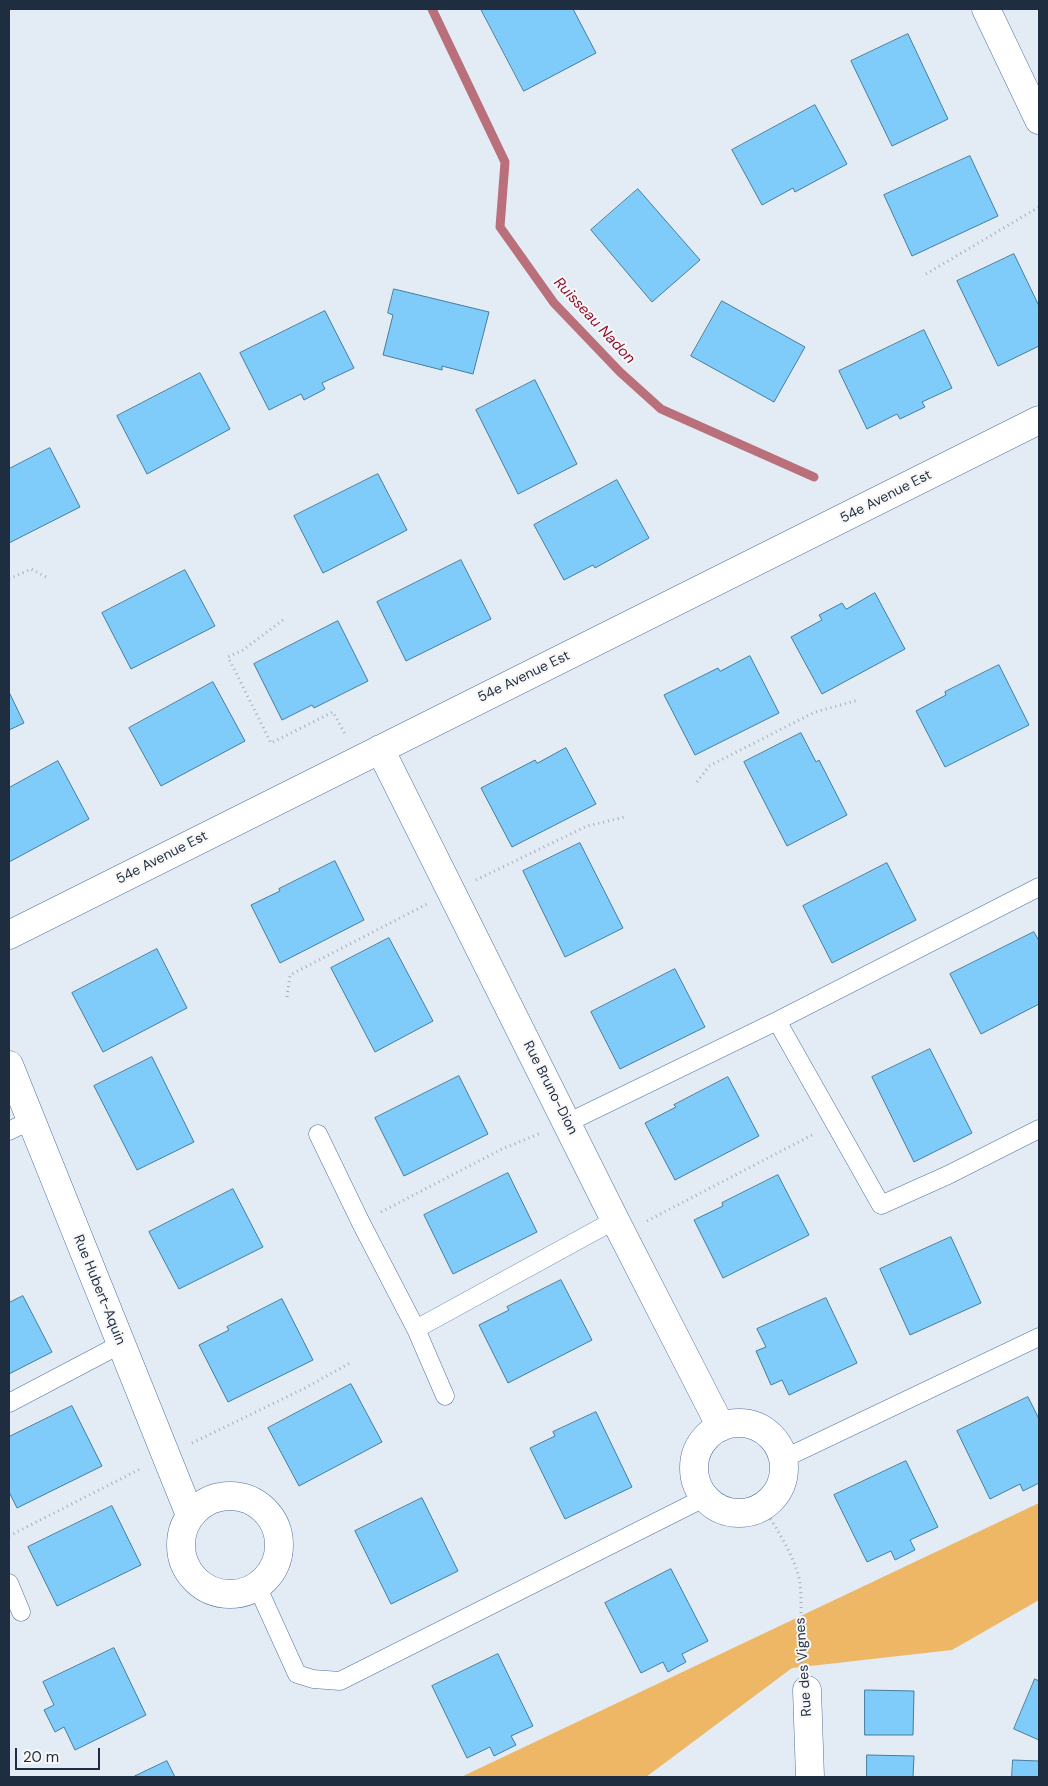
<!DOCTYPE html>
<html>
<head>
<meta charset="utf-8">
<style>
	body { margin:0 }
	#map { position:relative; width:1048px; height:1786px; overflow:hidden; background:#e3ebf5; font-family:"DM Sans",sans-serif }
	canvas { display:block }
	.frame { position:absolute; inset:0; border:10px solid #1f2d40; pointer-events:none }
	.scale { position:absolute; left:15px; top:1748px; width:85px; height:22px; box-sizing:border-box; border:2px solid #1f2d40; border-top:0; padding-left:6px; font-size:15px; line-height:18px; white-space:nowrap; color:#1f2d40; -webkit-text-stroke:4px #f7f7f7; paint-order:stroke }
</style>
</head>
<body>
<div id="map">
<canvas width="1048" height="1786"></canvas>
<div class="frame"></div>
<div class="scale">20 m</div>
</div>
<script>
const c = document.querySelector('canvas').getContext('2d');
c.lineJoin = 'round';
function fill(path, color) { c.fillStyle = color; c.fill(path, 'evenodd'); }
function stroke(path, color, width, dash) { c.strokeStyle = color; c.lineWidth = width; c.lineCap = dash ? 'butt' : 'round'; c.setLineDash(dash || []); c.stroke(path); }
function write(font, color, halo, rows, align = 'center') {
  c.font = font + ' "DM Sans",sans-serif'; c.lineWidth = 4; c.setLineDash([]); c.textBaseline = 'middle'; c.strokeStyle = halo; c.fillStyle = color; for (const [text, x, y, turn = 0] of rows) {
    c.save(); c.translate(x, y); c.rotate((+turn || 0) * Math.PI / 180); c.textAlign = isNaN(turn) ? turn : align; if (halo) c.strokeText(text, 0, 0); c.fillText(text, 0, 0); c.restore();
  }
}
const green = new Path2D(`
	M1039 1503V1600L952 1650 792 1668 646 1777H461Z`);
const stream = new Path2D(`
	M432 9 505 162 500 227 554 303 620 372 661 409 814 477`);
const building = new Path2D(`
	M481 9H573L596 53 524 91Z
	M908 34 948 119 892 146 851 61Z
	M815 105 847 164 795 192 793 188 762 205 732 150Z
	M970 156 998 216 912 256 884 195Z
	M638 189 700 260 652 302 591 230Z
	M1014 254 1039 306V346L998 366 957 281Z
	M394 289 489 312 473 374 442 366V370L383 355 393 315 388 313Z
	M722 301 805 347 774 402 691 356Z
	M325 311 354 368 322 383 325 389 304 400 301 394 269 410 240 353Z
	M924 330 952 388 922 402 925 407 900 419 897 414 867 429 839 371Z
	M200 373 230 429 147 474 117 416Z
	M535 380 577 464 518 494 476 410Z
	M50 448 80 507 9 543V469Z
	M378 474 407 530 323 573 294 516Z
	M617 480 649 538 595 568 593 565 564 580 534 525Z
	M461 560 491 619 406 661 377 602Z
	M185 570 215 626 131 669 102 613Z
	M875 593 905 649 822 694 791 637 822 620 819 615 842 603 846 609Z
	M338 621 368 681 314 708 312 705 282 720 254 664Z
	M750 656 779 713 695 755 664 695 718 668 720 671Z
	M999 665 1029 725 945 767 916 711 946 695 945 692Z
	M213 682 245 741 161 786 129 728Z
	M9 692 24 723 9 730Z
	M801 733 816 762 819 760 847 815 787 846 744 762Z
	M566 748 596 804 512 847 481 788 535 760 537 763Z
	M58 761 89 819 9 862V788Z
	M580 843 623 928 565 957 523 871Z
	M335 861 364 920 280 963 251 905 280 891 279 889Z
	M887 863 916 920 832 963 803 906Z
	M1034 932 1039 941V1004L981 1034 950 974Z
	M389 938 433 1021 375 1052 331 968Z
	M157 949 187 1008 103 1052 72 993Z
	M675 969 705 1027 620 1069 591 1012Z
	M930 1049 972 1133 914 1162 872 1077Z
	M152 1057 194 1142 137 1170 94 1086Z
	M459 1076 488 1134 404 1176 375 1118Z
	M728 1077 759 1136 675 1180 645 1123 676 1107 674 1105Z
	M508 1173 537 1232 453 1274 424 1215Z
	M778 1175 809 1235 723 1278 694 1220 723 1206 722 1203Z
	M233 1189 263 1247 179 1289 149 1232Z
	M951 1237 981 1303 910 1335 880 1269Z
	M561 1280 592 1340 508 1383 479 1325 509 1310 507 1307Z
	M23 1296 52 1352 9 1374V1303Z
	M826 1298 857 1363 789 1395 782 1380 771 1385 756 1351 766 1347 757 1329Z
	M282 1299 313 1360 228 1402 199 1345 229 1330 227 1327Z
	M351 1384 382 1442 299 1486 268 1428Z
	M1028 1397 1039 1419V1483L1023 1491 1020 1484 990 1499 957 1431Z
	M72 1406 102 1466 17 1508 9 1492V1437Z
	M596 1412 632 1487 565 1519 530 1448 555 1436 553 1432Z
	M906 1461 938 1527 910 1540 915 1550 895 1560 891 1551 867 1562 834 1495Z
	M422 1498 458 1571 391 1604 355 1531Z
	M112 1506 141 1565 57 1606 28 1547Z
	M671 1569 708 1641 682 1654 686 1662 668 1672 663 1662 641 1673 605 1603Z
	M114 1648 146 1715 75 1750 64 1727 55 1732 44 1710 54 1705 43 1682Z
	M498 1654 533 1726 511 1736 516 1745 494 1756 490 1747 467 1758 432 1686Z
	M1035 1679 1039 1681V1740L1014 1729Z
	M865 1690 914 1691 913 1735H865Z
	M867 1755 914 1756 913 1777H867Z
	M1013 1760 1039 1761V1777H1012Z
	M167 1761 175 1777H133Z`);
const path = new Path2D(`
	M926 274 1039 207
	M9 579 31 569 48 578
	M283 620 243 650 228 657 271 743 333 712 345 734
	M697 782 709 766 815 712 858 700
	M476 880 587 826 625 817
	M287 997 290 975 427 904
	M381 1212 502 1149 541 1133
	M647 1221 814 1134
	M192 1443 305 1388 352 1362
	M763 1506C776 1529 793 1553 799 1578 804 1604 798 1635 802 1663
	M9 1536 142 1468`);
const lane = new Path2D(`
	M777 1021 881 1205 948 1175 1039 1129
	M567 1123 777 1021 1039 887
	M9 1131 31 1120
	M318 1134 361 1223 416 1329 445 1396
	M416 1329 615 1220
	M9 1403 121 1344
	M783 1459 1039 1337
	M9 1583 21 1612
	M257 1586 297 1674 313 1679 340 1681 704 1498`);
const street = new Path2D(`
	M986 9 1039 120
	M380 749 615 1220 721 1427
	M9 935 1039 420
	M9 1065 190 1515
	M694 1468a45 45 0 1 1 90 0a45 45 0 1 1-90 0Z
	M181 1545a49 49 0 1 1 98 0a49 49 0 1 1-98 0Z
	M807 1690 810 1777`);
const streetNames = [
	["54e Avenue Est",886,497,-27],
	["54e Avenue Est",524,677,-26],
	["54e Avenue Est",162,858,-27],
	["Rue Bruno-Dion",550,1088,63],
	["Rue Hubert-Aquin",99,1290,68],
	["Rue des Vignes",804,1667,-94]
];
const waterNames = [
	["Ruisseau Nadon",594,321,47]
];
fill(green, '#edb765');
stroke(stream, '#b9707b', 9);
fill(building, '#7fccfa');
stroke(building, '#447d9e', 1);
stroke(lane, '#50719d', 19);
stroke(street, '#50719d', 29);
stroke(path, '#a5afbc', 3, [1, 4]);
stroke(lane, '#fff', 18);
stroke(street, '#fff', 28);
write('14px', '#1f2d40', '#f7f7f7', streetNames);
write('italic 15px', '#90112f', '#f7f7f7', waterNames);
</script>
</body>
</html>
